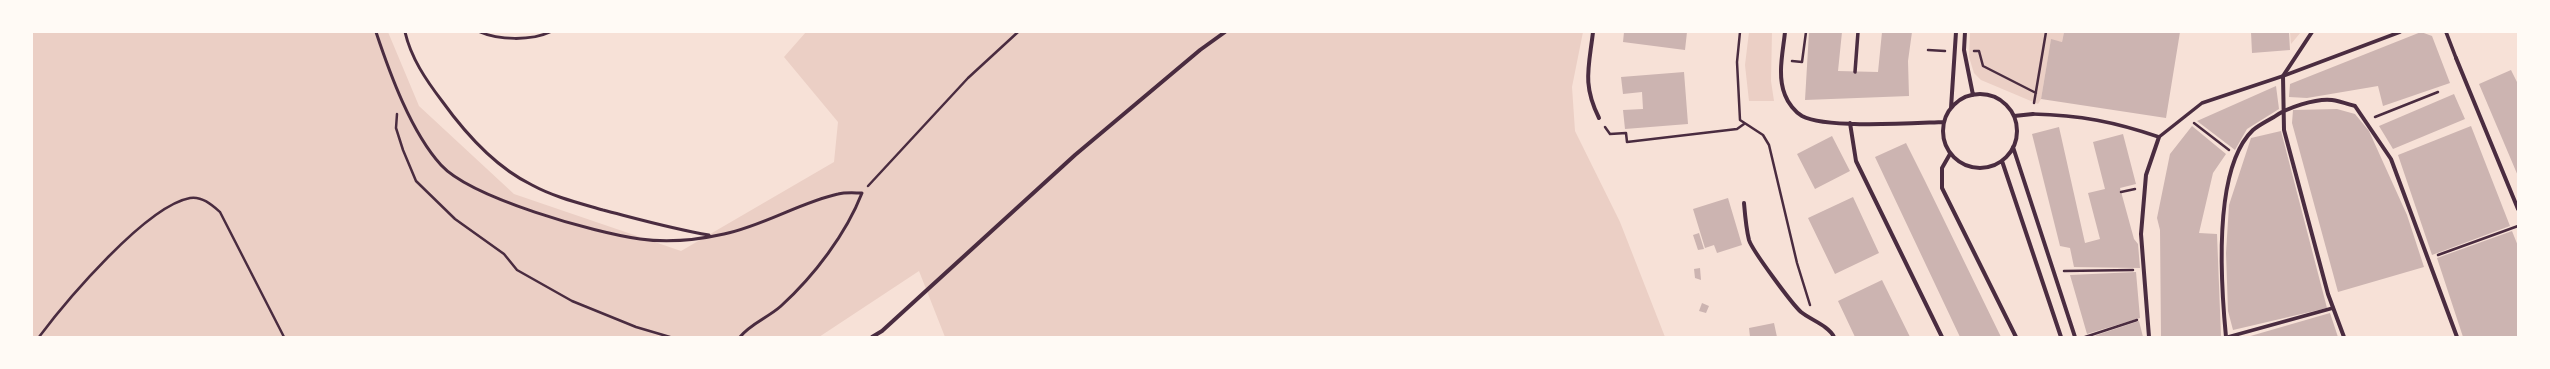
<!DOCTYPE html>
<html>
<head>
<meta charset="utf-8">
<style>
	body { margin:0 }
	#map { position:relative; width:2550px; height:369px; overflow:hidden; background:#f7e1d7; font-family:"Open Sans",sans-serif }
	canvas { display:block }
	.frame { position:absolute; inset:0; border:33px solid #fffaf5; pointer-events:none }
</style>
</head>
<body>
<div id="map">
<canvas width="2550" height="369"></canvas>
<div class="frame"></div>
</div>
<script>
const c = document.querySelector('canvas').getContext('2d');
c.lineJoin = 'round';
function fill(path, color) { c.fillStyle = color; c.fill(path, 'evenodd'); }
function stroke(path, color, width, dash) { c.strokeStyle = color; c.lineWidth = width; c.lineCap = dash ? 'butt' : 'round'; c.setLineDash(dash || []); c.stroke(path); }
const green = new Path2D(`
	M32 32H388L419 106 514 194 681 251 834 162 838 122 784 57 806 32H1583L1572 87 1575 131 1620 222 1665 337H945L919 271 819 337H32Z
	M1749 32H1772L1771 81 1774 101H1749L1745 65Z
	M1970 32H2064L2062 42 2051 40 2041 99 2038 104 1981 80 1974 73 1969 57Z
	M2290 32H2301L2291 44Z`);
const building = new Path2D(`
	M1624 32H1687L1685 50 1623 42Z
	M1809 32H1842L1838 71 1878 72 1882 32H1912L1908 61 1909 96 1805 100Z
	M2064 32H2180L2166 118 2041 99 2051 39 2062 42Z
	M2251 32H2289L2290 50 2252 53Z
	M2421 32 2432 36 2450 83 2383 106 2378 86 2307 98 2289 97 2290 84Z
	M2511 70 2518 84V176L2479 84Z
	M1684 72 1688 124 1625 129 1623 110 1643 109 1642 92 1623 94 1621 77Z
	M2276 86 2279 109 2247 129 2235 150 2197 121Z
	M2454 94 2465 119 2393 149 2379 126Z
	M2337 109 2355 114 2369 131 2407 215 2424 267 2338 292 2292 123 2293 110Z
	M2192 126 2226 154 2213 173 2199 233 2217 234 2221 336 2161 337 2160 230 2157 218 2170 154Z
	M2471 126 2510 226 2432 255 2398 155Z
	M2059 127 2085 243 2100 239 2088 193 2105 189 2093 142 2123 134 2136 184 2120 188 2134 239 2138 244 2140 268 2074 267 2070 248 2060 246 2032 134Z
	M2281 131 2327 308 2233 330 2228 311 2226 253 2229 205 2251 138Z
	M1832 136 1850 171 1815 189 1797 154Z
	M1906 143 1925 181 2001 337H1960L1875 157Z
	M1853 197 1879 253 1835 274 1808 218Z
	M1728 198 1742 245 1717 253 1714 245 1705 248 1693 209Z
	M2512 231 2518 246V337H2463L2437 258Z
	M1699 233 1704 249 1698 250 1693 235Z
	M1700 268 1701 280 1695 278 1694 269Z
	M2136 272 2140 318 2087 334 2070 275Z
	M1882 280 1910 337H1855L1838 301Z
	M1702 303 1709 306 1706 313 1699 311Z
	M2330 313 2338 337H2247Z
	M2139 321 2143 337H2091Z
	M1774 323 1777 337H1750L1749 328Z`);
const path = new Path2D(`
	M1740 32 1737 62 1740 120 1763 135 1769 145 1797 263 1810 305
	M1928 50 1945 51
	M1974 51H1979L1983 66 2036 93
	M1792 61 1802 62 1806 32
	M2034 103 2046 32
	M397 114 396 128 403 150 416 181 455 219 504 254 517 270 572 301 636 327 670 337
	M2375 117 2438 92
	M2194 123 2229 150
	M1605 127 1610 134 1626 133 1627 142 1737 129 1744 124
	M868 186 968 78 1018 32
	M2121 192 2135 189
	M2438 255 2518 226
	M2064 271 2133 270
	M39 337C66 301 146 206 190 198 202 196 212 205 220 212L284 337
	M2085 337 2137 320`);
const service = new Path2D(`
	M376 32C390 74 411 132 441 165 471 198 595 233 640 239 668 243 697 240 724 234 763 226 801 202 838 194 846 192 855 193 862 193 846 234 814 276 781 306 769 317 750 324 740 337
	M405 32C411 58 426 80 442 101 465 133 495 167 532 185 554 197 579 203 603 210 638 219 673 229 709 235
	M480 32C498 40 531 41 550 32`);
const pedestrian = new Path2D(`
	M2446 32 2456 58
	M1855 72 1858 32
	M2033 114C2080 115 2115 122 2159 137L2202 103 2283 76 2400 32
	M2228 337 2333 308`);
const minor = new Path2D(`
	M1593 32C1589 67 1582 84 1599 118
	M1785 32C1783 52 1777 76 1785 95 1788 103 1795 112 1802 116 1826 129 1914 123 1944 122
	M1965 32 1964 50 1973 95
	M2312 32 2283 76 2284 130 2328 294 2344 337
	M2456 58 2518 209
	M1943 131a37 37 0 1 1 74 0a37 37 0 1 1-74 0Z
	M1951 108 1956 32
	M2014 116 2033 114
	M1850 123 1856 161 1942 337
	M2013 147 2075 337
	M1950 154 1942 168V188L2016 337
	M2002 161 2061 337
	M1744 203C1745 215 1746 228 1749 240 1752 250 1792 304 1801 312 1811 320 1829 326 1834 337
	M872 337 882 331 1075 155 1200 50 1225 32
	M2149 337 2141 234 2146 175 2159 137
	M2226 337C2221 285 2212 169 2253 130 2259 125 2267 121 2274 117 2286 108 2316 98 2332 100 2339 101 2348 104 2355 106L2391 159 2457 337`);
fill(green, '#ebcfc5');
fill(building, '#ccb4b1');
stroke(path, '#4a2c40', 2.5);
stroke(service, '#4a2c40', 3);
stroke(pedestrian, '#4a2c40', 3.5);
stroke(minor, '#4a2c40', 4);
</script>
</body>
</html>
